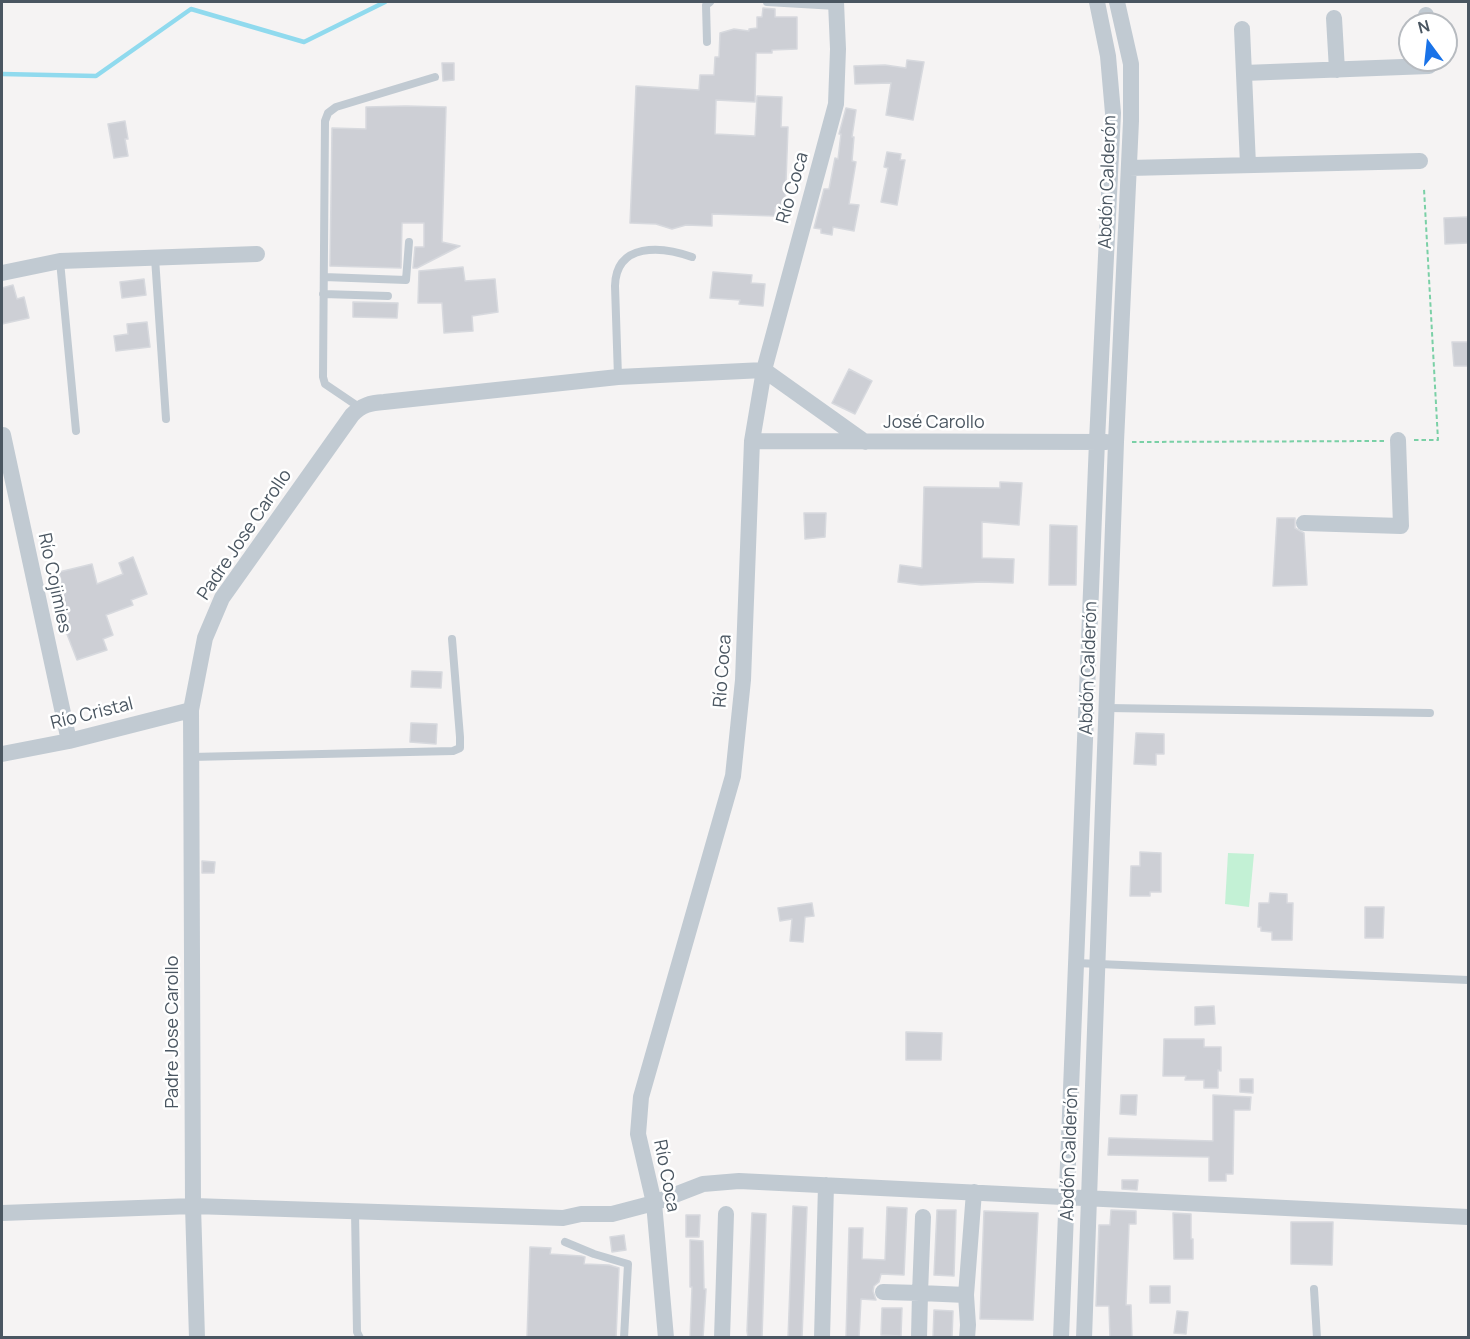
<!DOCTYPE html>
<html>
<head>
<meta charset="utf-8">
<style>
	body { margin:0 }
	#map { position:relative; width:1470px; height:1339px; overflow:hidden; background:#f5f3f3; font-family:Manrope,sans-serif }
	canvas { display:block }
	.frame { position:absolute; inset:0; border:3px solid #4a5661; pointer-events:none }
	.north { position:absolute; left:1398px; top:12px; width:60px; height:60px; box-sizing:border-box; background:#fff; border:2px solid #b7bbc0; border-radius:50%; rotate:345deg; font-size:16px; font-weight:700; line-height:24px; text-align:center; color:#4a5661 }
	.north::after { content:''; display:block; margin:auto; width:21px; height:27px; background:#1a73e8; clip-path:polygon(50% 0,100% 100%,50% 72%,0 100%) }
</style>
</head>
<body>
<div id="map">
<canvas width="1470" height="1339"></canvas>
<div class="frame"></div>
<div class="north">N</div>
</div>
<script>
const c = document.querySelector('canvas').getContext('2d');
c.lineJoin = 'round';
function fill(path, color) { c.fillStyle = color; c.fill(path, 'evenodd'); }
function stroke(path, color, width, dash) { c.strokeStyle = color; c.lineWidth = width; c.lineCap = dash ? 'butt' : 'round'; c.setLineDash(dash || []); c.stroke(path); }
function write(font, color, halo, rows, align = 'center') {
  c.font = font + ' Manrope,sans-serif'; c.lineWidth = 5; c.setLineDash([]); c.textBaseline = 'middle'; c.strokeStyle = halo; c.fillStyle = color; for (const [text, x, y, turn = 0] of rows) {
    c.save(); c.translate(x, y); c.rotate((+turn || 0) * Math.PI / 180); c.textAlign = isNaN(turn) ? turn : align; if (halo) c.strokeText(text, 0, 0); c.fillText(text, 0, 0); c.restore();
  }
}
const green = new Path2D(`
	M1228 853 1254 854 1249 907 1225 904Z`);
const stream = new Path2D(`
	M2 74 96 76 191 9 304 42 385 2`);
const building = new Path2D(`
	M763 8 775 9V17H797V49L772 50V53H756L755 102 716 100 715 134 755 136 757 96 782 97 781 127H788L785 209 775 208V216L712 214V226L686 225 672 229 656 224 630 223 636 86 699 90 700 75H714L715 57H719L720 33 734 29 749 31V29L757 28V17H762Z
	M907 60 924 62 913 120 886 115 891 83 855 84 854 66 885 65 906 68Z
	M442 63H454V80L443 81Z
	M406 106 446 107 442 242 460 246 417 268H413L415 247H424V223H402L401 268 330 266 332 128 366 129V107Z
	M846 108 856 110 852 137H854L852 161 856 162 849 204 859 205 854 231 833 227 832 235 821 233V229L814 228 824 189H829L835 158 838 159 841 134H839Z
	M125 121 128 139H125L128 156 114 158 108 124Z
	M887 152 901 154 900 160H905L897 205 881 202 888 168 884 167Z
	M1468 217V243L1445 244 1444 218Z
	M463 267 465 281 495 279 498 312 472 316 473 331 444 333 442 303H418L419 271Z
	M713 272 752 275 751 283 765 284 763 306 739 304 740 300 710 298Z
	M144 279 146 295 122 298 120 282Z
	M13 285 17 299 24 297 29 318 2 324V288Z
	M353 302 398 303 397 318 353 317Z
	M147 322 150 347 116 351 114 336 128 334 127 324Z
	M1452 342H1468V366H1454Z
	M849 369 872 381 855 414 832 403Z
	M1000 482 1022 483 1019 525 982 522V558L1014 559 1013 583 981 582 921 585 898 582 900 565 922 568 924 487 1000 488Z
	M804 513H826L825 537 805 539Z
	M1277 518H1295V528L1304 533 1307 585 1273 586Z
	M1050 525 1077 526 1076 585H1049Z
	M133 557 147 594 131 600 133 605 106 615 113 635 103 639 107 650 77 660 65 629 63 630 55 602 57 601 53 586 62 584 59 572 92 564 97 584 123 574 119 563Z
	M412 671 442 672 441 688 411 687Z
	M411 723 437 724 436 744 410 742Z
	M1136 733 1164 734V754H1156V765L1134 764Z
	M1140 852 1161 853V892H1150V896H1130L1131 866H1140Z
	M202 861 215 862 214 873H202Z
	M1270 893 1287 894V903H1293L1292 940H1272V932L1261 931V927H1258L1259 903H1269Z
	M812 903 814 916 805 917 803 942 790 941 792 919 780 921 778 908Z
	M1365 907H1384L1383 938H1365Z
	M1214 1006 1215 1024 1195 1025V1007Z
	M906 1032 942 1033 941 1060H906Z
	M1164 1039H1204V1047H1221V1071L1218 1070V1088H1204V1080H1185L1186 1076H1163Z
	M1240 1079H1253V1093L1240 1092Z
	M1121 1095H1137L1136 1115 1120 1114Z
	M1213 1095 1251 1097 1250 1110H1234L1233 1174H1226V1181H1209V1157L1108 1155 1109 1138 1213 1141Z
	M1122 1180H1138L1137 1190 1122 1189Z
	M793 1206 807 1207 802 1338H788Z
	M887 1207 907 1208 904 1275 881 1274 879 1282 874 1286 873 1291 876 1300 861 1299 859 1338H846L849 1228H863L862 1259 885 1260Z
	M937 1210H956L954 1276 934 1275Z
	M1111 1210 1136 1211V1224H1129L1126 1305H1131L1132 1338H1110L1109 1306H1096L1099 1225H1110Z
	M984 1211 1038 1213 1033 1320 980 1319Z
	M752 1213 766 1214 762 1338H748L747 1331Z
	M1173 1213 1191 1214V1239H1193V1259H1174Z
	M686 1215H700L699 1237H686Z
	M1291 1222H1333L1332 1265 1291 1264Z
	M624 1235 626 1250 612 1252 610 1237Z
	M690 1240 703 1241 704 1289H706L703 1338H690L692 1287H690Z
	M530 1247 551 1248 550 1254 581 1256 585 1257 584 1264 609 1265 619 1268 616 1338H527Z
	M1150 1286H1170V1303H1150Z
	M882 1308H902L901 1336 881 1335Z
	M934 1310 953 1311 952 1338H933Z
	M1177 1311 1188 1312 1186 1334 1174 1333Z`);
const path = new Path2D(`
	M1414 440H1438L1424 189
	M1132 442 1384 441`);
const lane = new Path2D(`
	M767 2 836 6
	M707 42 706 5 710 2
	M155 258 166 419
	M60 261 76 431
	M324 277 406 280 409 242
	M323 294 388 296
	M618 377 615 286C616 242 662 246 692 257
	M359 407 325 384 323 377 325 121 328 113 336 107 435 77
	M1108 708 1430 713
	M191 757 453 751 460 748V737L452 639
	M1076 963 1468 980
	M355 1211 357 1332 360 1338
	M565 1242 594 1254 628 1264 624 1338
	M1314 1289 1317 1338`);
const street = new Path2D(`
	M1426 15 1427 24
	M1334 18 1337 70
	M1242 29 1248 165
	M1244 73 1429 66V60
	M1129 168 1420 161
	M2 273 60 261 257 254
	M2 436 3 435 69 741
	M752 441 1106 442
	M1304 523 1401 526 1398 440
	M2 754 69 741 191 710
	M2 1213 193 1206 563 1218 581 1214H612L654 1203 703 1184 739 1181 1468 1217
	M923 1217 920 1293 966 1295
	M883 1292 920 1293 919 1338
	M197 1338 193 1206 191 710 205 638 222 598 352 415C362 405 370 403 384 402L618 377 764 370 865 442
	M666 1338 654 1203 638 1134 641 1097 733 776 743 680 752 441 764 370 836 104 838 49 836 2
	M722 1338 726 1214
	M822 1338 826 1185
	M967 1338 968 1325 966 1295 974 1192
	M1061 1338 1097 441 1113 113 1108 56 1097 2
	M1084 1338 1116 442 1131 121V64L1117 2`);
const streetNames = [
	["Abdón Calderón",1108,182,-88],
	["Río Coca",793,188,-74],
	["José Carollo",934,423],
	["Padre Jose Carollo",245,535,-56],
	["Río Cojimies",54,583,78],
	["Abdón Calderón",1089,668,-88],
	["Río Coca",723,671,-86],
	["Río Cristal",92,714,-14],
	["Padre Jose Carollo",173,1032,-90],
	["Abdón Calderón",1070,1154,-88],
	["Río Coca",666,1176,79]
];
fill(green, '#c3f1d5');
stroke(stream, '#90daee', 4.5);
fill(building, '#cdcfd5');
stroke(building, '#d7d9de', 1.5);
stroke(path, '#7ad0a6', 2, [4.5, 3]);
stroke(lane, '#c1cad2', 8);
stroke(street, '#c1cad2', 16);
write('18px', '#4a5661', '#fff', streetNames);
</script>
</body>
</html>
